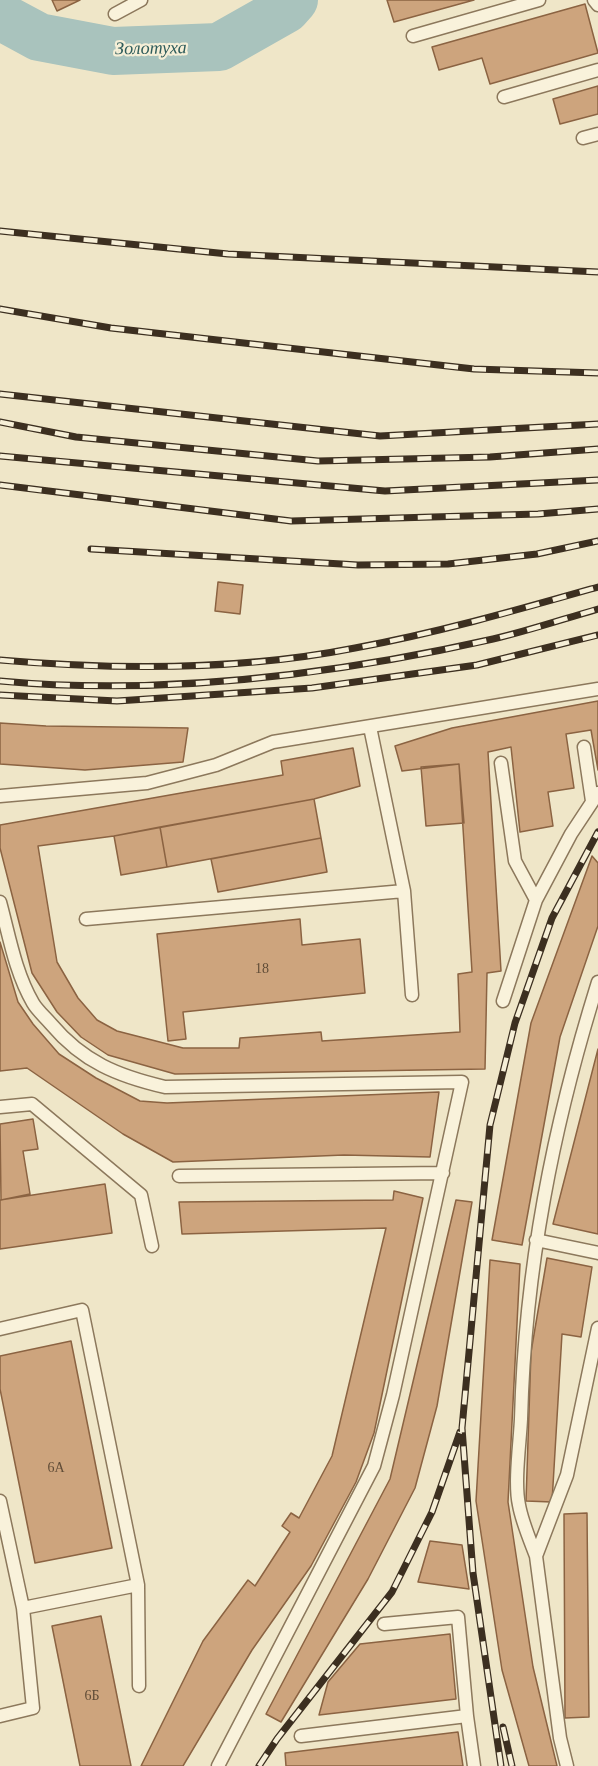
<!DOCTYPE html>
<html>
<head>
<meta charset="utf-8">
<style>
	body { margin:0 }
	canvas { display:block; background:#efe6c8 }
</style>
</head>
<body>
<canvas width="598" height="1766"></canvas>
<script>
const c = document.querySelector('canvas').getContext('2d');
c.lineJoin = 'round';
function stroke(path, color, width, dash) { c.strokeStyle = color; c.lineWidth = width; c.lineCap = dash ? 'butt' : 'round'; c.setLineDash(dash || []); c.stroke(path); }
function fill(path, color) { c.fillStyle = color; c.fill(path, 'evenodd'); }
function write(font, color, halo, rows, align = 'center') {
  c.font = font + ' Georgia,serif'; c.lineWidth = 4.5; c.setLineDash([]); c.textBaseline = 'middle'; c.strokeStyle = halo; c.fillStyle = color; for (const [text, x, y, turn = 0] of rows) {
    c.save(); c.translate(x, y); c.rotate((+turn || 0) * Math.PI / 180); c.textAlign = isNaN(turn) ? turn : align; if (halo) c.strokeText(text, 0, 0); c.fillText(text, 0, 0); c.restore();
  }
}
const river = new Path2D(`
	M0 16 39 37 113 51 219 47 286 9 294 0`);
const building = new Path2D(`
	M52 0H80L57 11Z
	M387 0H474L394 22Z
	M585 4 598 53 490 84 482 58 439 70 432 47Z
	M598 86V114L560 124 553 99Z
	M218 582 243 585 240 614 215 611Z
	M598 701V770L591 730 566 734 574 788 548 792 553 826 520 832 511 747 488 752 501 971 487 973 485 1069 175 1074 108 1055 81 1037 57 1012 32 973 0 848V825L283 775 281 761 353 748 360 786 314 799 114 836 38 846 57 962 78 998 97 1020 117 1031 183 1048H239L240 1038 321 1032 322 1041 460 1032 458 974 472 972 459 764 402 771 395 746 452 728Z
	M0 723 46 726 188 728 183 762 85 770 0 764Z
	M459 764 464 823 426 826 421 767Z
	M314 799 321 838 167 867 160 827Z
	M160 827 167 867 121 875 114 836Z
	M321 838 327 872 218 892 211 859Z
	M592 856 598 863V926L560 1037 522 1245 492 1240 531 1023Z
	M300 919 302 945 360 939 365 993 183 1012 186 1039 168 1041 157 934Z
	M0 942 18 1002 33 1024 59 1054 96 1078 140 1101 167 1103 439 1092 430 1157 344 1155 173 1162 123 1134 27 1068 0 1071Z
	M598 1049V1234L553 1224Z
	M33 1119 38 1149 23 1151 30 1194 1 1200 0 1124Z
	M105 1184 112 1233 0 1249V1200Z
	M394 1191 423 1198 374 1433 356 1482 311 1566 252 1650 183 1766H141L203 1641 248 1580 255 1586 290 1532 282 1526 291 1513 299 1518 332 1456 386 1228 182 1234 179 1202 393 1200Z
	M456 1200 472 1202 437 1406 415 1488 368 1579 281 1722 266 1714 390 1479Z
	M547 1258 592 1267 581 1337 562 1334 552 1502 526 1501 531 1352Z
	M490 1260 520 1264 508 1502 533 1667 557 1766H529L502 1670 476 1501Z
	M71 1341 112 1548 35 1563 0 1389V1356Z
	M587 1513 589 1717 565 1718 564 1514Z
	M430 1541 462 1545 469 1589 418 1582Z
	M101 1616 131 1766H80L52 1626Z
	M450 1634 456 1699 319 1715 328 1682 360 1644Z
	M458 1732 463 1766H286L285 1753Z`);
const lane = new Path2D(`
	M594 0 598 5
	M115 14 141 0
	M413 36 539 0
	M504 97 598 70
	M583 138 598 134
	M584 747 592 801
	M501 763 515 861 536 900
	M0 796 147 783 216 765 273 742 598 689
	M404 891 412 995
	M0 902C9 935 15 972 33 1003 37 1010 45 1017 51 1024 83 1062 118 1076 165 1087L462 1082 393 1395 374 1466 218 1766
	M86 919 404 891 370 727
	M503 1001 536 900 571 834 598 793
	M0 1107 32 1104 141 1195 152 1246
	M179 1176 443 1173
	M536 1240 598 1253
	M0 1329 82 1310 138 1585 139 1686
	M0 1501 23 1608 33 1708 0 1716
	M536 1556C530 1540 522 1522 519 1505 514 1483 520 1442 521 1419 525 1268 553 1126 598 982
	M23 1608 138 1585
	M384 1624 458 1617 467 1716
	M301 1736 467 1716 474 1766
	M567 1766 560 1738 536 1556 567 1475 598 1328`);
const rail = new Path2D(`
	M0 231 228 254 598 272
	M0 309 111 328 474 369 598 373
	M0 394 380 436 598 424
	M0 422 76 437 318 461 490 457 598 449
	M0 456 385 491 598 480
	M0 485 291 521 538 514 598 509
	M91 549 358 565 448 564 537 554 598 541
	M0 660C117 670 239 671 355 648 437 633 517 610 598 587
	M0 681C164 696 333 675 493 639 528 631 563 619 598 609
	M0 695 117 701 312 688 477 665 598 635
	M503 1727 512 1766
	M259 1766 277 1739 392 1592 432 1512 460 1432
	M501 1766 473 1573 462 1428 490 1125 515 1023 552 918 598 832`);
const numberNames = [
	["18",262,969],
	["6А",56,1468],
	["6Б",92,1696]
];
const waterNames = [
	["Золотуха",151,49,-1]
];
stroke(river, '#a9c3bd', 48);
fill(building, '#cda47d');
stroke(building, '#8b6342', 1.5);
stroke(lane, '#8c785c', 15);
stroke(lane, '#f9f2db', 12);
stroke(rail, '#3c2f20', 7);
stroke(rail, '#f6efd7', 4.5, [14]);
write('14px', '#604c37', null, numberNames);
write('italic 18px', '#2f5c5b', '#f6efd7', waterNames);
</script>
</body>
</html>
